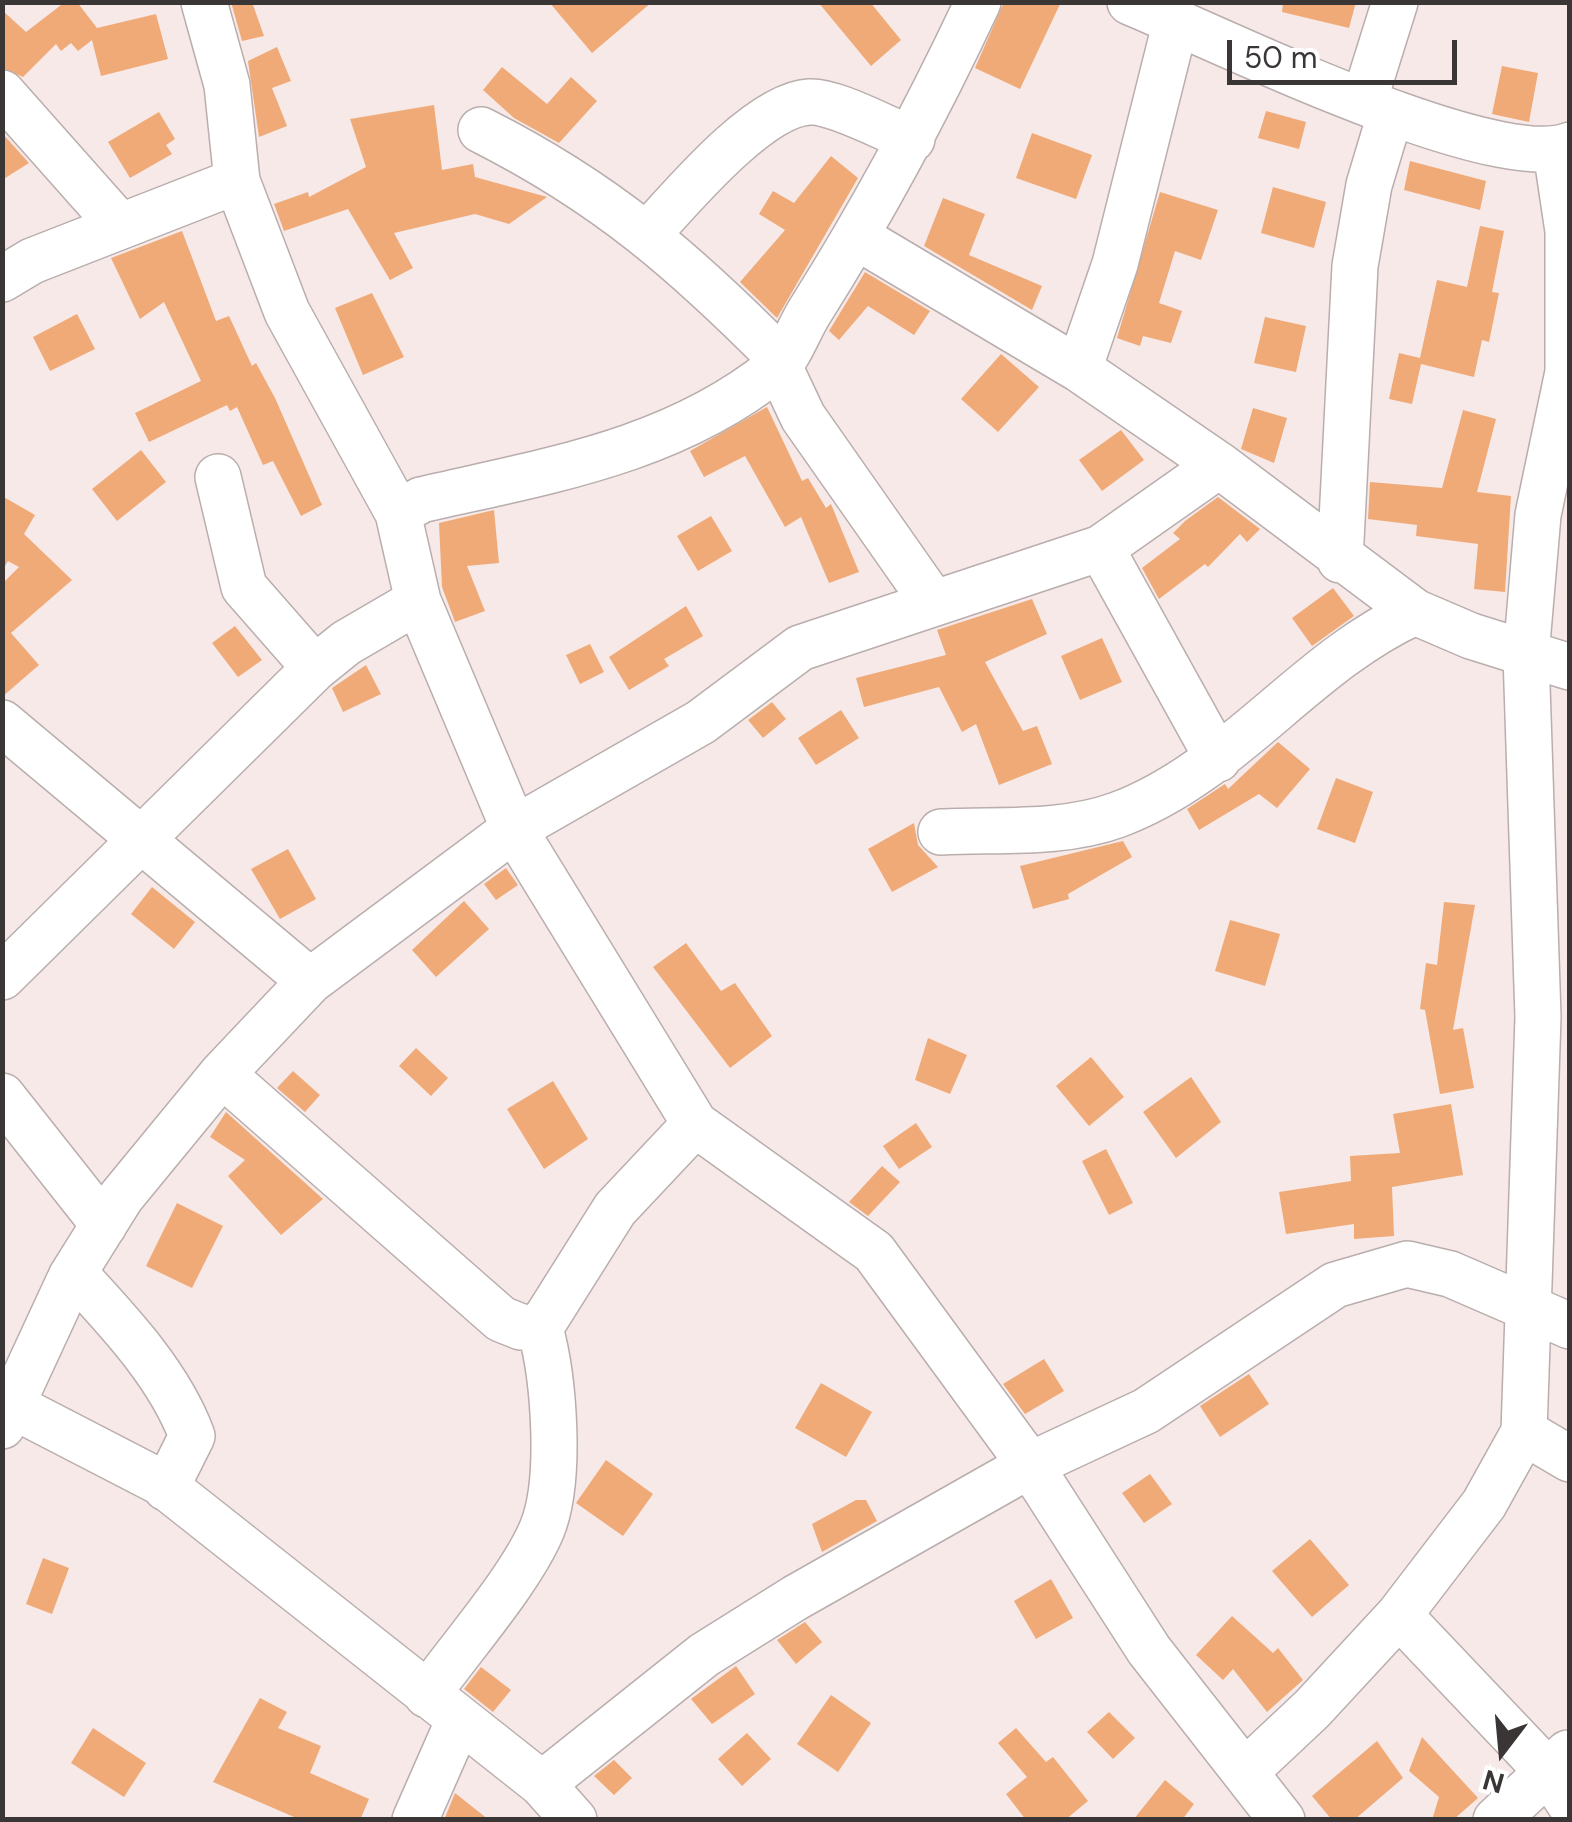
<!DOCTYPE html>
<html>
<head>
<meta charset="utf-8">
<style>
	body { margin:0 }
	#map { position:relative; width:1572px; height:1822px; overflow:hidden; background:#f6e9e8; font-family:"DM Sans",sans-serif }
	canvas { display:block }
	.frame { position:absolute; inset:0; border:5px solid #3b3636; pointer-events:none }
	.north { position:absolute; left:1452px; top:1702px; width:100px; height:100px; -webkit-text-stroke:8px #fff; paint-order:stroke; rotate:196deg; font-size:28px; font-weight:700; line-height:40px; text-align:center; color:#3b3636 }
	.north::after { content:''; display:block; margin:auto; width:35px; height:45px; background:#3b3636; clip-path:polygon(50% 0,100% 100%,50% 72%,0 100%) }
	.scale { position:absolute; left:1227px; top:40px; width:230px; height:45px; box-sizing:border-box; border:5px solid #3b3636; border-top:0; padding-left:12px; font-size:30px; line-height:35px; white-space:nowrap; color:#3b3636; -webkit-text-stroke:8px #fff; paint-order:stroke }
</style>
</head>
<body>
<div id="map">
<canvas width="1572" height="1822"></canvas>
<div class="frame"></div>
<div class="north">N</div>
<div class="scale">50 m</div>
</div>
<script>
const c = document.querySelector('canvas').getContext('2d');
c.lineJoin = 'round';
function fill(path, color) { c.fillStyle = color; c.fill(path, 'evenodd'); }
function stroke(path, color, width, dash) { c.strokeStyle = color; c.lineWidth = width; c.lineCap = dash ? 'butt' : 'round'; c.setLineDash(dash || []); c.stroke(path); }
const building = new Path2D(`
	M65 2H77L97 28 156 14 168 59 101 76 92 40 78 51 71 43 61 51 56 44 23 77 2 68V10L26 32Z
	M231 2H252L264 36 242 41Z
	M549 2H652L592 53Z
	M818 2H870L901 40 871 66Z
	M1004 2H1061L1020 89 975 68Z
	M1283 2H1356L1349 28 1282 12Z
	M277 47 291 81 272 88 287 126 259 137 248 61Z
	M1502 66 1538 73 1529 122 1492 114Z
	M502 67 547 104 571 77 597 101 559 143 514 118 483 90Z
	M434 105 442 170 473 164 475 177 547 197 509 224 475 214 394 233 413 268 390 280 348 209 284 231 274 204 308 192 309 197 366 167 350 119Z
	M1266 111 1306 122 1299 149 1258 138Z
	M159 112 175 139 166 145 172 154 130 178 108 142Z
	M2 133 29 163 2 180Z
	M1032 133 1092 155 1076 199 1016 178Z
	M831 156 858 178 777 318 740 282 785 230 759 214 773 191 794 203Z
	M1410 161 1486 181 1480 210 1404 190Z
	M1273 187 1326 202 1314 248 1261 233Z
	M1160 192 1218 210 1201 260 1175 251 1159 303 1182 311 1171 343 1143 336 1140 346 1117 338Z
	M943 198 985 214 969 255 1042 286 1032 310 924 246Z
	M1480 226 1504 231 1492 292 1499 293 1489 342 1482 340 1474 377 1421 364 1412 404 1389 399 1399 353 1420 358 1437 280 1467 287Z
	M182 231 216 321 229 316 252 366 256 363 275 398 322 505 301 516 273 461 263 465 237 407 230 411 227 405 149 442 135 413 201 381 164 302 140 319 111 258Z
	M865 272 930 311 914 335 868 306 839 340 829 331Z
	M372 293 404 357 363 375 335 308Z
	M77 314 95 349 50 371 33 337Z
	M1265 317 1306 326 1296 372 1254 363Z
	M1001 354 1039 387 998 432 961 399Z
	M767 407 802 481 808 478 826 508 831 504 859 572 829 583 801 517 785 527 745 456 704 477 690 451Z
	M1253 408 1287 418 1274 463 1241 449Z
	M1463 410 1496 419 1477 492 1511 496 1505 592 1474 589 1478 544 1416 536 1417 525 1368 519 1370 482 1442 488Z
	M1121 430 1144 460 1102 491 1079 460Z
	M141 450 166 482 117 521 92 489Z
	M2 496 35 515 24 534 72 580 11 633 39 665 2 697V584L19 567 8 561 2 571Z
	M1218 497 1260 529 1247 542 1240 534 1208 567 1205 564 1159 599 1142 568 1180 539 1173 533 1185 521Z
	M494 510 499 563 467 566 485 611 455 622 442 587 439 523Z
	M711 516 732 551 698 571 677 536Z
	M1333 588 1354 616 1312 646 1292 618Z
	M1032 599 1047 634 985 662 1023 731 1037 726 1052 764 999 785 976 724 962 732 939 687 864 707 856 678 946 655 937 630Z
	M686 606 703 636 664 659 669 666 629 690 609 657Z
	M235 626 262 660 238 677 212 643Z
	M1102 638 1122 682 1080 700 1061 656Z
	M590 644 604 672 580 684 566 655Z
	M366 665 381 694 343 712 332 688Z
	M772 702 786 719 763 738 748 720Z
	M841 710 859 738 816 765 798 738Z
	M1278 742 1310 769 1277 808 1259 794 1199 830 1187 809 1225 784 1228 789Z
	M1336 778 1373 792 1355 843 1317 829Z
	M914 823 918 845 938 867 892 892 868 849Z
	M1123 841 1132 857 1068 894 1069 899 1033 909 1020 866Z
	M288 849 316 899 280 919 251 869Z
	M506 868 518 885 496 900 484 884Z
	M152 887 195 922 174 949 131 914Z
	M464 901 489 929 436 977 412 950Z
	M1444 902 1475 905 1453 1030 1463 1028 1474 1088 1440 1094 1425 1010 1420 1009 1426 963 1437 965Z
	M1230 920 1280 934 1265 986 1215 971Z
	M686 943 721 991 735 983 772 1036 730 1068 653 967Z
	M928 1038 967 1055 950 1094 915 1080Z
	M416 1048 448 1078 431 1096 399 1066Z
	M1091 1057 1124 1097 1089 1126 1056 1086Z
	M293 1071 320 1095 305 1112 277 1088Z
	M1191 1077 1221 1122 1176 1158 1143 1112Z
	M553 1081 588 1139 544 1169 507 1109Z
	M1451 1104 1463 1175 1392 1187 1394 1236 1354 1239V1224L1286 1234 1279 1192 1351 1181 1350 1156 1400 1153 1393 1114Z
	M226 1112 323 1199 281 1235 228 1176 245 1160 210 1137Z
	M916 1123 932 1147 899 1169 883 1146Z
	M1106 1149 1133 1203 1109 1215 1082 1161Z
	M882 1166 900 1182 868 1216 849 1202Z
	M177 1203 223 1226 192 1288 146 1266Z
	M1044 1359 1064 1391 1025 1414 1003 1384Z
	M1249 1374 1269 1404 1220 1437 1200 1406Z
	M821 1383 872 1412 846 1457 795 1428Z
	M606 1460 653 1494 623 1536 576 1503Z
	M1150 1474 1172 1504 1144 1523 1122 1493Z
	M856 1500H866L877 1521 822 1552 812 1524Z
	M1310 1539 1349 1585 1312 1617 1272 1571Z
	M43 1558 69 1568 52 1614 26 1604Z
	M1051 1579 1073 1618 1036 1639 1014 1601Z
	M1232 1616 1273 1653 1278 1648 1303 1680 1267 1712 1233 1669 1223 1680 1196 1655Z
	M805 1622 822 1642 796 1664 777 1640Z
	M736 1666 755 1694 712 1724 691 1699Z
	M481 1667 511 1690 493 1712 464 1689Z
	M831 1695 871 1723 838 1772 797 1744Z
	M260 1698 287 1712 278 1728 321 1746 310 1773 369 1799 360 1820H301L213 1782Z
	M1109 1712 1135 1738 1113 1759 1087 1732Z
	M93 1728 146 1763 124 1797 71 1763Z
	M1016 1728 1046 1762 1053 1757 1088 1801 1065 1820H1026L1006 1794 1027 1777 998 1743Z
	M747 1733 771 1759 742 1786 718 1759Z
	M1422 1737 1478 1798 1453 1820H1432L1439 1797 1409 1771Z
	M1377 1741 1403 1778 1354 1820H1332L1312 1796Z
	M614 1760 632 1778 614 1795 594 1776Z
	M1165 1780 1194 1804 1182 1820H1133Z
	M455 1793 489 1820H444Z`);
const minor = new Path2D(`
	M204 2 227 85 237 181 287 312 398 513 418 601 514 829 695 1124 874 1252 1030 1465 1149 1650 1282 1820
	M1130 2C1215 37 1494 175 1570 145
	M2 93 120 226
	M1364 101 1395 2
	M481 130C606 193 685 262 782 360
	M647 235C681 198 758 105 809 102 834 100 887 130 912 139
	M857 237 1079 369 1219 465 1415 612 1471 636 1570 667
	M2 279 32 261 237 181
	M779 366 803 417 932 601
	M1079 369 1115 264 1176 21
	M218 477 244 587 315 668
	M398 513 421 500C546 471 672 452 775 369 790 356 799 328 810 311 873 211 928 109 978 2
	M1101 548 1218 759
	M1340 560 1355 266 1369 185 1391 112
	M2 723 310 981
	M941 832C998 829 1062 835 1117 815 1233 772 1304 662 1415 612
	M2 977 315 668 346 643 418 601
	M222 1074 501 1319 521 1327 540 1328 615 1209 695 1124
	M2 1096 104 1225
	M74 1273C119 1322 169 1374 192 1436L166 1488
	M11 1405 160 1482 542 1784 574 1820
	M2 1426 71 1277 121 1197 222 1074 310 981 514 829 701 722 800 648 1101 548 1219 465
	M1524 1432 1570 1459
	M1399 1615 1550 1774 1570 1804
	M427 1695C461 1647 520 1581 542 1529 562 1480 554 1378 540 1328
	M1247 1770 1312 1709 1399 1615 1484 1504 1524 1432 1538 1017 1526 655 1538 515 1568 372V231L1556 151
	M542 1784 704 1655 795 1598 1030 1465 1146 1411 1335 1285 1407 1264 1450 1274 1570 1326
	M415 1820 459 1720
	M1496 1820 1568 1753`);
fill(building, '#f0aa77');
stroke(minor, '#b9aead', 48);
stroke(minor, '#fff', 45);
</script>
</body>
</html>
